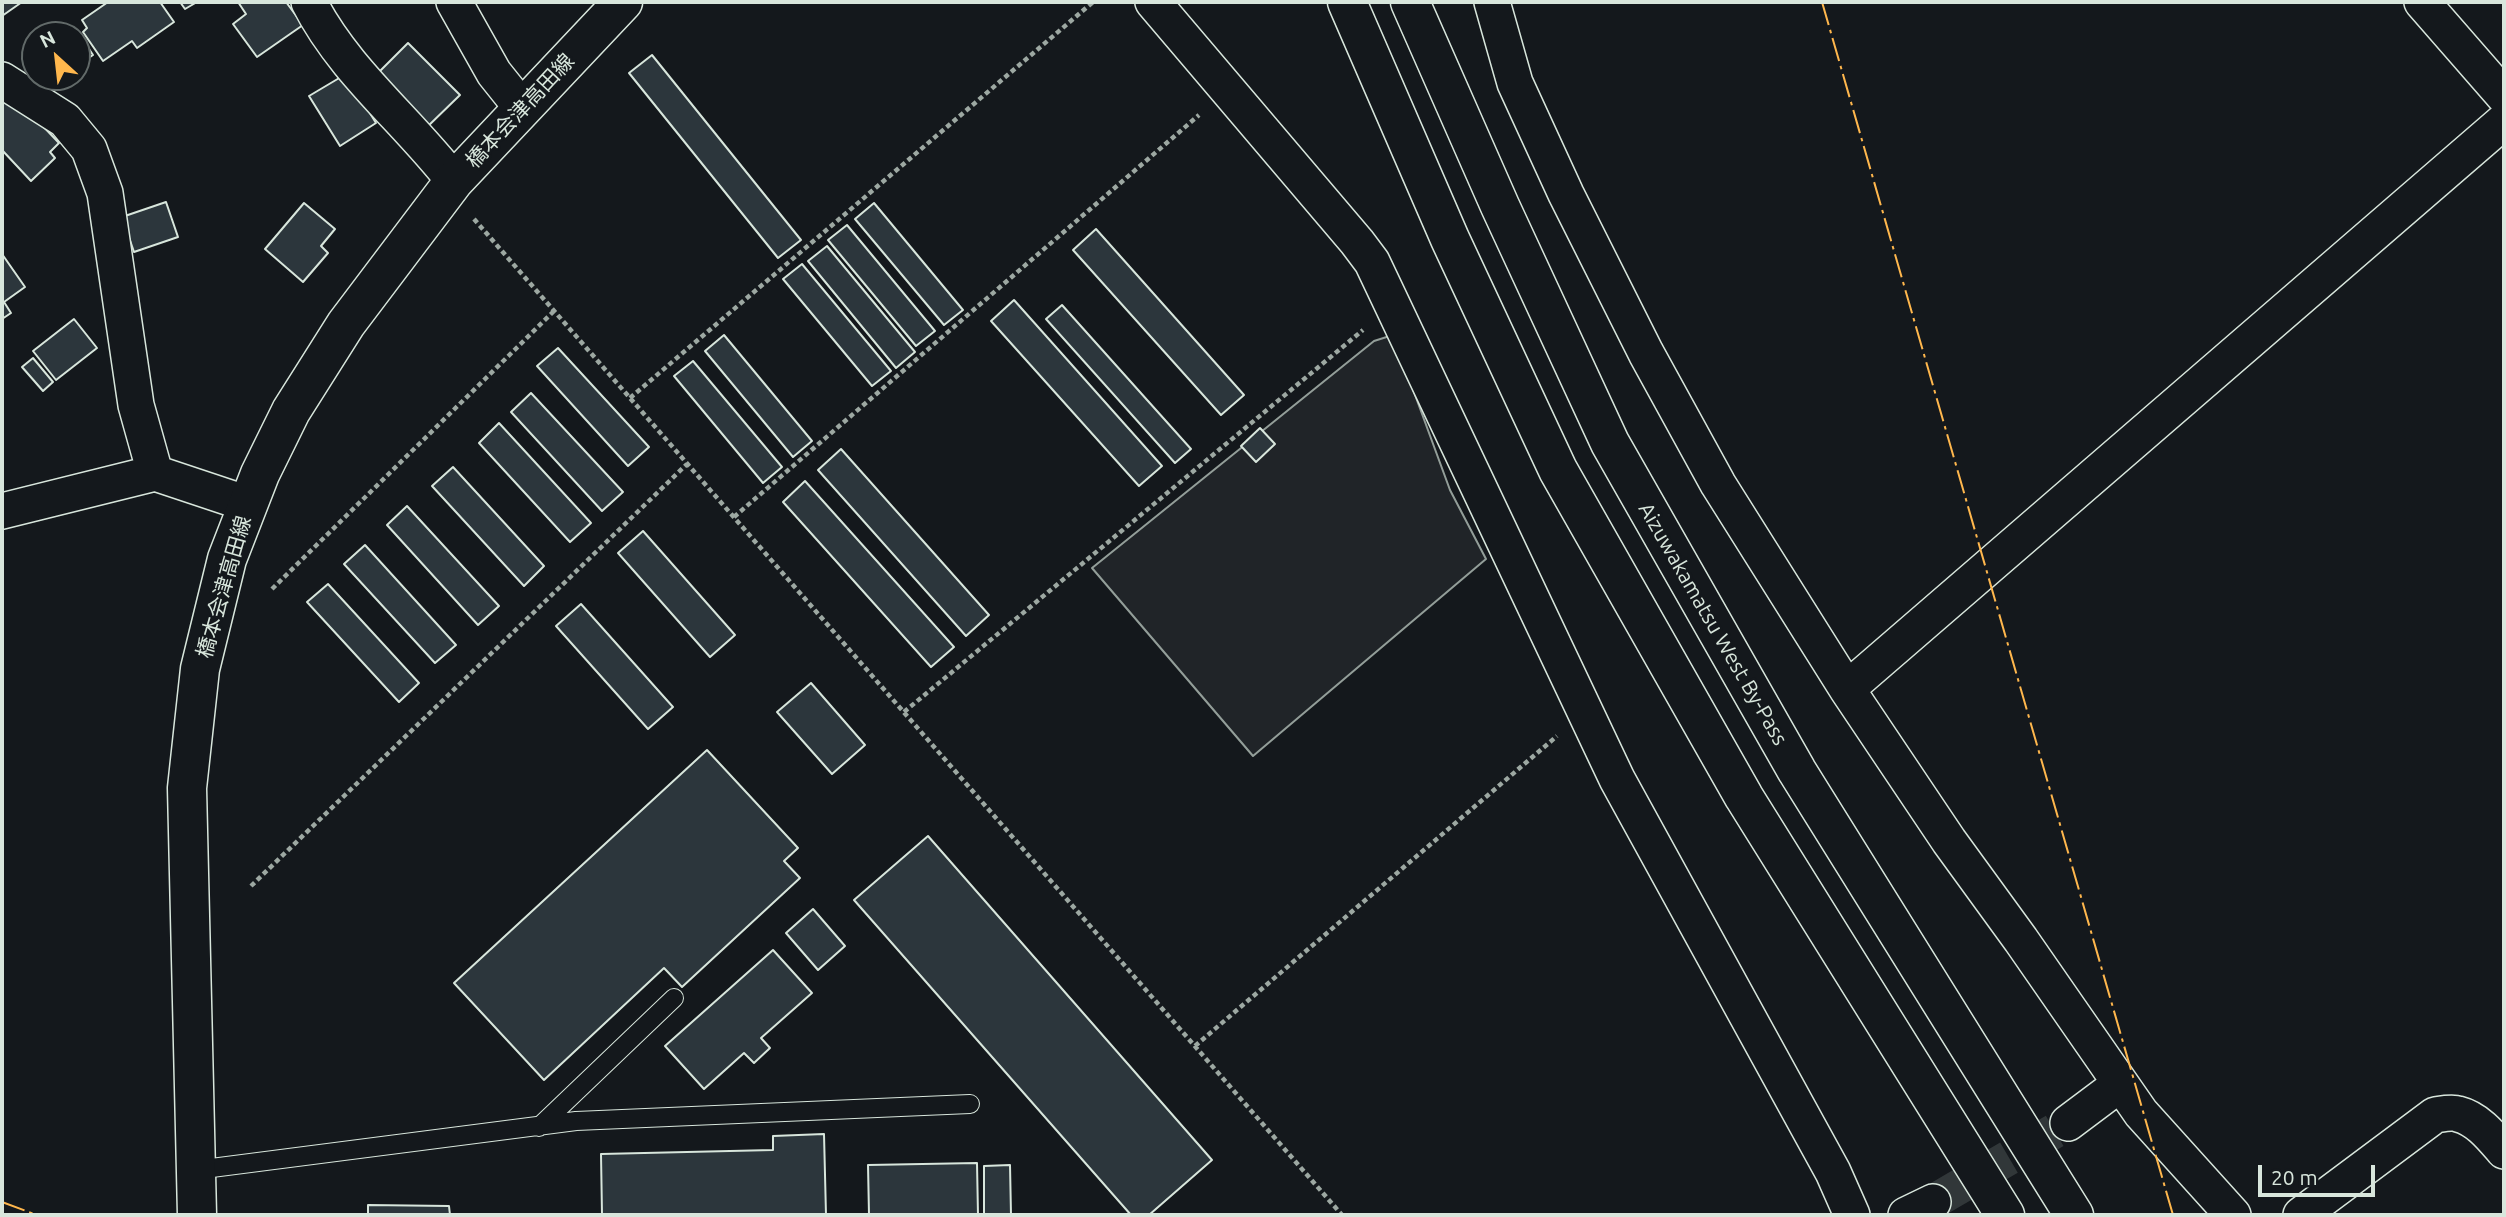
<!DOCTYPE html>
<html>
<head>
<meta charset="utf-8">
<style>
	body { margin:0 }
	#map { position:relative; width:2506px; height:1217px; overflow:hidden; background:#14181c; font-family:Ubuntu,sans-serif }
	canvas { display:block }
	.frame { position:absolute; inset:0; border:4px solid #d8e6dc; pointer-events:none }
	.north { position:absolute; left:21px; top:21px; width:70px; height:70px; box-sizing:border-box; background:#14181c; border:2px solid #626a69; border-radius:50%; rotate:333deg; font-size:19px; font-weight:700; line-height:28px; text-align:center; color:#d8e6dc }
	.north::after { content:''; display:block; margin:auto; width:24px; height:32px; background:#ffb74d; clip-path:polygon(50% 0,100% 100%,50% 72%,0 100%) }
	.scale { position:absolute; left:2258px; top:1165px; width:117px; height:32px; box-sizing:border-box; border:4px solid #d8e6dc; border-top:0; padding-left:9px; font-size:21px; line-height:24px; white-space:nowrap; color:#d8e6dc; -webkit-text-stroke:5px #14181c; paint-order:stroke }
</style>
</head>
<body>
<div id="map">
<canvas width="2506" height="1217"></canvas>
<div class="frame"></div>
<div class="north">N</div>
<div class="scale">20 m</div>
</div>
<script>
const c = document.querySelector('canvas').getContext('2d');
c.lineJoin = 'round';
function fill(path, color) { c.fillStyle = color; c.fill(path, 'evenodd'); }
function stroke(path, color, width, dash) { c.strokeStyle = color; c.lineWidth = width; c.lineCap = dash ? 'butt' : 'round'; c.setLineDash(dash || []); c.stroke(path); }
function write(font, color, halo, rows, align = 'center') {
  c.font = font + ' Ubuntu,"Noto Sans JP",sans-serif'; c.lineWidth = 5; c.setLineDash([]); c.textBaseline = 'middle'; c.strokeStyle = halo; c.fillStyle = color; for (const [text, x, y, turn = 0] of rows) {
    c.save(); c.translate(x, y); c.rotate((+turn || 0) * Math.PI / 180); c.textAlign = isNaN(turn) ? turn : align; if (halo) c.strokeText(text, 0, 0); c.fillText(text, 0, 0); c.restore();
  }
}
const green = new Path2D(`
	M1393 335 1450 490 1486 559 1253 756 1092 568 1374 341Z`);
const building = new Path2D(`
	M2 2H22L2 16Z
	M108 2H160L174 22 137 48 132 41 103 61 83 32 87 28 82 20Z
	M180 2H197L185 9Z
	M238 2H286L303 25 257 57 233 24 246 14Z
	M76 29 93 55 77 66V35H67Z
	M408 43 460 95 424 130 373 78Z
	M652 55 801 240 778 258 629 73Z
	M346 74 376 123 340 146 309 96Z
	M46 77H70L71 79 55 90Z
	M2 93 18 100 59 143 50 152 55 158 31 181 2 150Z
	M166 202 178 237 134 252 122 217Z
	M304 203 335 229 321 246 328 253 303 282 265 249Z
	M874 203 963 310 944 325 855 219Z
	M847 225 935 331 916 346 828 240Z
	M1096 229 1244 395 1221 415 1073 250Z
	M827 246 915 352 896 368 808 261Z
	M2 254 25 287 4 302 11 313 2 319Z
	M802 264 891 371 872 386 783 279Z
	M1014 300 1162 466 1139 486 991 321Z
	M1062 305 1191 449 1175 463 1046 319Z
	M74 319 97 348 56 380 33 351Z
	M724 335 812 441 793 457 705 351Z
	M558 348 649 447 628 466 537 366Z
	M33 358 53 382 43 391 22 367Z
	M693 361 782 467 763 483 674 376Z
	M531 393 623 492 602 511 511 412Z
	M499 423 591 523 570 542 479 443Z
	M1260 428 1275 444 1256 462 1241 446Z
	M841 449 989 615 966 636 818 470Z
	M453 467 544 566 524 586 432 486Z
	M805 481 954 647 931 667 783 502Z
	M407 506 499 606 478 625 387 525Z
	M643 531 735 635 710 657 618 553Z
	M365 545 456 645 435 663 344 564Z
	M328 584 419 683 399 702 307 602Z
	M581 604 673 707 648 729 556 626Z
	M811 683 865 745 832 774 777 712Z
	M707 750 798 848 784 861 800 878 682 987 664 968 544 1080 454 983Z
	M928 836 1212 1160 1149 1215H1131L854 900Z
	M813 909 845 946 818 970 786 933Z
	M773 950 812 993 761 1038 770 1048 754 1063 744 1053 704 1089 665 1046Z
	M824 1134 826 1215H602L601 1154 773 1150V1136Z
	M977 1163 978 1215H869L868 1165Z
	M1010 1165 1011 1215H984V1166Z
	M368 1205 449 1206 450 1215H368Z`);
const streetTunnel = new Path2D(`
	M1933 1202 2068 1123`);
const path = new Path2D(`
	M474 219 1342 1215
	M630 398 1093 2
	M734 517 1199 115
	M272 589 554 311
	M904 712 1363 330
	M251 886 687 464
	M1195 1046 1557 736`);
const lane = new Path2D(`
	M539 1127 674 998
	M196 1170 576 1121 970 1104`);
const street = new Path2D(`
	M309 2C344 71 407 120 454 181
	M454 2 494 73 522 108
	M1153 2 1357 242 1372 262 1617 779 1833 1172 1852 1215
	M1492 2 1515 83 1566 194 1646 353 1718 484 1847 689 1949 841 2021 940 2141 1113 2233 1215
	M2422 2 2504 96
	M2 80 65 120 89 149 105 193 136 405 155 473
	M2 511 155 473 248 504
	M1847 689 2504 121
	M2068 1123 2120 1084
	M1906 1215 1933 1202
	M2301 1215 2435 1115C2442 1114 2452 1112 2458 1114 2478 1119 2492 1137 2504 1151`);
const secondary = new Path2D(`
	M197 1215 187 788 200 669 227 559 260 474 291 411 346 324 454 181 623 2`);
const highway = new Path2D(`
	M1347 2 1450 239 1558 470 1744 797 2005 1215
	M1410 2 1500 206 1610 443 1797 771 2074 1215`);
const power = new Path2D(`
	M1822 2 2173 1215
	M2 1202 37 1215`);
const streetNames = [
	["橋本会津高田線",520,111,-47],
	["橋本会津高田線",224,587,-74],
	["Aizuwakamatsu West By-Pass",1713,624,60]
];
fill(green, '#202428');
stroke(green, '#939e99', 2);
fill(building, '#2c363c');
stroke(building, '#d8e6dc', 2);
stroke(streetTunnel, '#313739', 35, [35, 18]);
stroke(lane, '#d8e6dc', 20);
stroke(street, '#d8e6dc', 38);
stroke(secondary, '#d8e6dc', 41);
stroke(highway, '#d8e6dc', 41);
stroke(path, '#9da8a2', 4.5, [5, 3.5]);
stroke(lane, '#14181c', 18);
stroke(street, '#14181c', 35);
stroke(secondary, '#14181c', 38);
stroke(highway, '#14181c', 38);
stroke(power, '#ffb74d', 2, [24, 5, 3.5, 5]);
write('21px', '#d8e6dc', '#14181c', streetNames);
</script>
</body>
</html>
